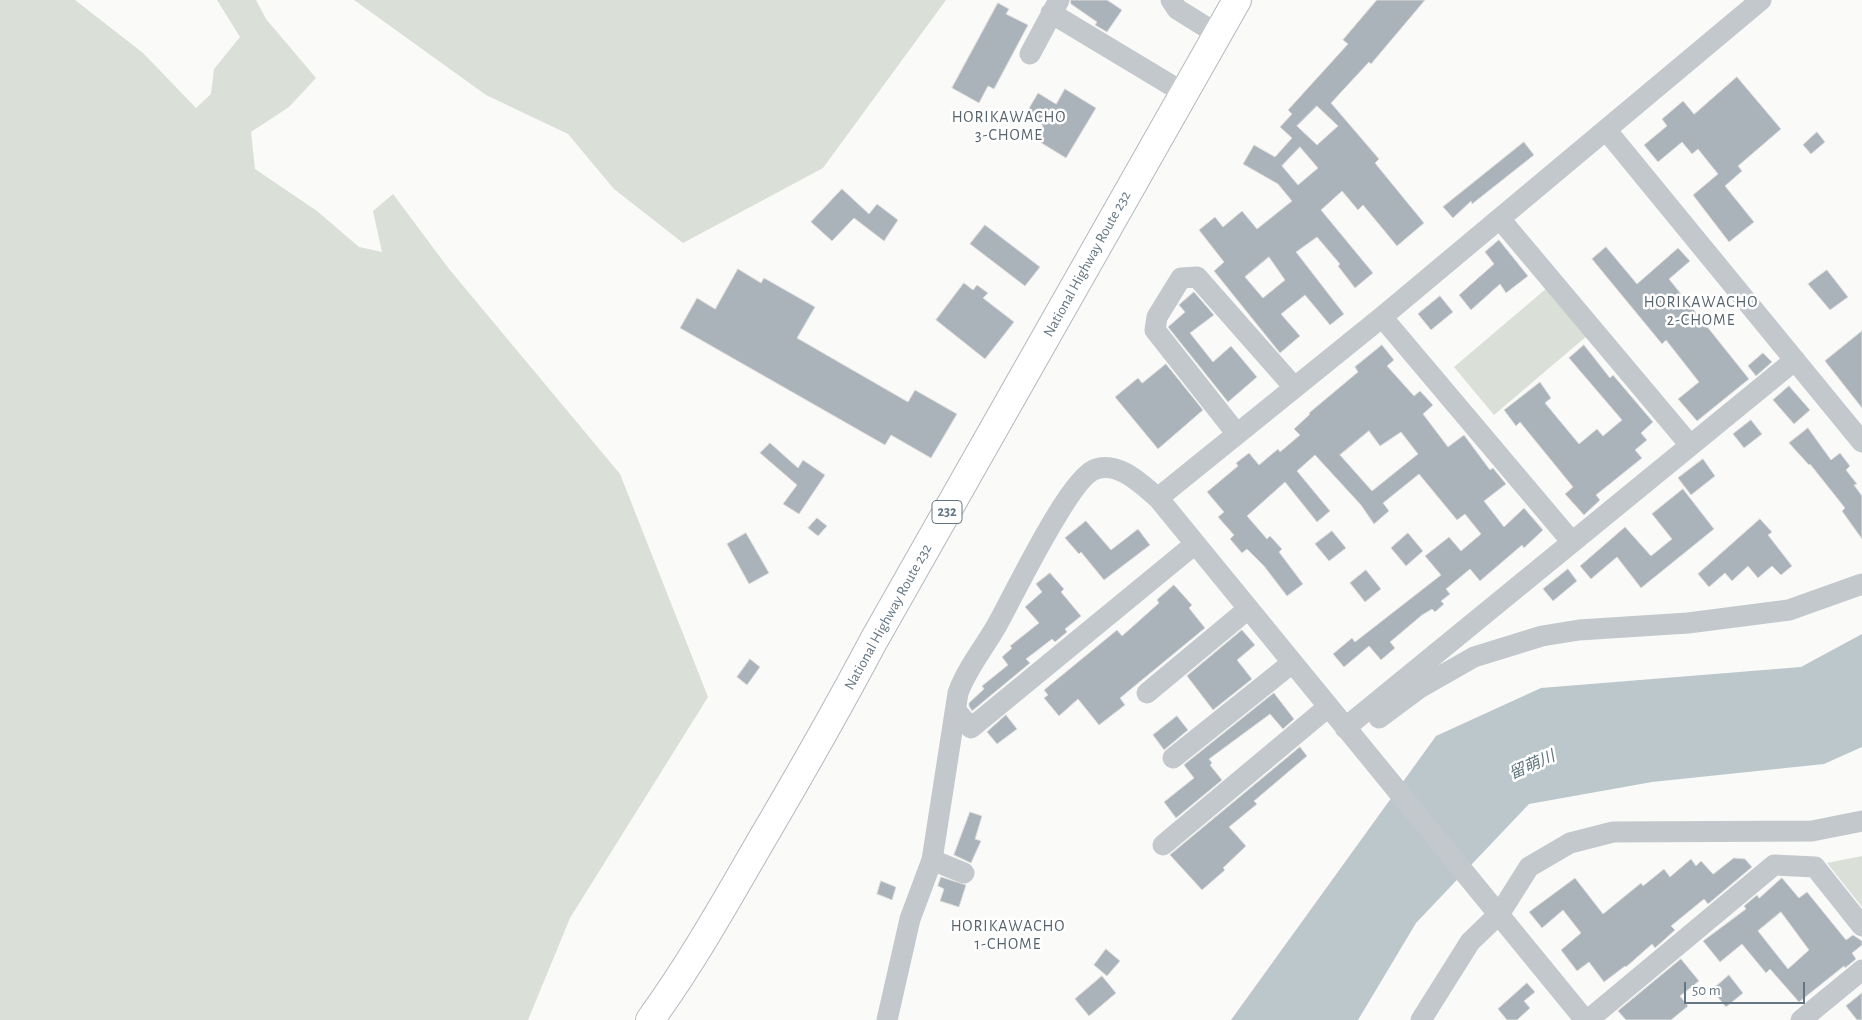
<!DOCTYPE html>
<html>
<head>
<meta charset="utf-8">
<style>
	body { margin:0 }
	#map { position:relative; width:1862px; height:1020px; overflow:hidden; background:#fafaf8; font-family:"Alegreya Sans",sans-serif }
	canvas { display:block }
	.scale { position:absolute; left:1684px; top:982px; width:121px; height:22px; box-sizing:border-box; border:2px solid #657683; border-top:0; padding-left:6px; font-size:15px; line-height:18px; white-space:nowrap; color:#657683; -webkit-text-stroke:4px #fff; paint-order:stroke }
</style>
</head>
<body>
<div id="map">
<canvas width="1862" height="1020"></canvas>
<div class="scale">50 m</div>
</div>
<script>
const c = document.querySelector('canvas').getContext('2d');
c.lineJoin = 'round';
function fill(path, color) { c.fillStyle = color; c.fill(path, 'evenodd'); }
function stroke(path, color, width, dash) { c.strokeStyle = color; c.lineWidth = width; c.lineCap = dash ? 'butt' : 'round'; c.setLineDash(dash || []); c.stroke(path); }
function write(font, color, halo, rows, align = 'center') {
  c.font = font + ' "Alegreya Sans","Noto Sans JP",sans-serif'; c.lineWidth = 5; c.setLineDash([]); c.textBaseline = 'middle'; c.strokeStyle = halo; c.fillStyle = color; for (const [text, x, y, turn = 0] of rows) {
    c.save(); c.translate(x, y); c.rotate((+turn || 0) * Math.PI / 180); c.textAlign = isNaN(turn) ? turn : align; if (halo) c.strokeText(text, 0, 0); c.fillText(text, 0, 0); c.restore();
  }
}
const green = new Path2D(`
	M0 0H75L143 53 196 108 211 94 214 69 240 37 217 0H256L266 19 316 78 289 107 251 132 255 169 317 211 359 247 382 252 373 211 393 194 449 269 620 474 708 697 570 918 528 1020H0Z
	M354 0H946L823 168 683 243 614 189 568 134 486 95Z
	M1547 288 1588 335 1494 415 1454 367Z
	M1862 856V907L1827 863Z`);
const water = new Path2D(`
	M1862 634V747L1824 764 1652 782 1529 804 1416 923 1358 1020H1231L1436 736 1541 688 1801 667Z`);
const building = new Path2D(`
	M1071 0H1107L1122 10 1107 32 1095 25 1097 22 1071 4Z
	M1377 0H1425L1371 64 1369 62 1331 103 1379 159 1375 163 1424 223 1397 246 1363 205 1358 210 1342 191 1321 210 1373 273 1355 288 1338 266 1340 264 1317 237 1296 252 1344 314 1330 325 1305 295 1281 314 1300 336 1280 353 1214 271 1224 262 1199 230 1215 217 1223 227 1242 211 1257 229 1292 201 1278 184 1243 164 1254 145 1275 157 1292 138 1280 127 1292 114 1288 110 1348 44 1343 40ZM1317 106 1338 126 1317 145 1297 126ZM1300 147 1318 168 1298 185 1282 166ZM1269 257 1285 280 1263 298 1245 277Z
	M998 3 1009 9 1006 14 1028 25 994 89 988 86 979 103 952 88Z
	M1737 77 1781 129 1738 166 1742 171 1725 186 1754 222 1729 242 1693 195 1718 174 1698 149 1692 154 1682 142 1658 162 1644 145 1667 126 1662 119 1683 101 1694 114Z
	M1065 89 1096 108 1066 158 1035 139 1043 125 1025 115 1038 93 1056 104Z
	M1817 132 1825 142 1811 154 1803 145Z
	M1524 142 1534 155 1472 204 1471 201 1453 218 1443 207Z
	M842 189 869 214 877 204 898 220 884 241 854 218 832 241 811 222Z
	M985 225 1040 267 1025 286 970 244Z
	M1499 240 1528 276 1506 293 1500 284 1471 310 1459 295 1494 264 1485 252Z
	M1606 247 1637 284 1678 248 1690 261 1669 279 1749 379 1697 421 1678 399 1699 382 1666 340 1662 344 1592 259Z
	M738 269 761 283 764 278 815 307 797 338 908 402 915 390 957 414 931 458 891 435 885 445 680 328 697 298 715 309Z
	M1827 270 1848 297 1830 310 1808 284Z
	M964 283 973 290 977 285 988 293 983 298 1014 322 985 359 936 320Z
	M1194 292 1214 315 1190 333 1213 362 1231 346 1257 377 1228 402 1168 327 1185 312 1179 305Z
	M1440 296 1453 312 1431 330 1418 314Z
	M1862 331V408L1825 361Z
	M1382 345 1394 360 1387 366 1414 396 1420 391 1433 405 1423 414 1448 447 1464 435 1490 470 1493 468 1506 484 1484 501 1504 527 1524 508 1543 530 1524 548 1522 545 1480 581 1470 569 1446 589 1450 594 1441 601 1444 604 1435 612 1432 609 1422 615 1390 642 1395 648 1381 660 1369 646 1344 667 1333 654 1352 638 1355 642 1441 575 1425 556 1449 537 1461 551 1481 534 1465 514 1457 520 1419 474 1383 503 1389 511 1374 524 1361 505 1315 455 1297 471 1330 511 1317 522 1285 482 1247 516 1267 539 1270 536 1282 549 1279 552 1303 584 1287 596 1264 566 1247 549 1242 553 1230 539 1234 535 1218 517 1224 512 1207 492 1238 466 1236 463 1249 453 1259 465 1278 449 1280 452 1300 435 1294 429 1310 414 1309 413 1358 372 1355 367ZM1369 431 1380 446 1401 432 1418 454 1372 491 1340 455Z
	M1584 345 1610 378 1613 375 1653 422 1641 433 1647 440 1635 450 1642 458 1596 495 1600 500 1584 515 1565 494 1573 487 1520 422 1516 426 1504 410 1540 382 1551 398 1545 403 1579 444 1597 429 1603 436 1622 420 1569 358Z
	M1763 353 1772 362 1756 376 1748 366Z
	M1166 364 1203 410 1158 449 1115 397 1138 378 1142 383Z
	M1789 386 1810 410 1794 424 1773 400Z
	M1751 420 1762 434 1744 448 1733 434Z
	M1808 428 1831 460 1840 453 1850 466 1846 470 1857 484 1854 485 1862 496V539L1842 511 1845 508 1810 464 1809 465 1789 443Z
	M770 443 798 468 803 460 825 475 799 514 783 504 797 485 760 453Z
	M1703 459 1715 476 1691 495 1678 478Z
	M1683 489 1714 529 1641 588 1617 557 1591 579 1580 566 1625 527 1651 556 1672 539 1652 514Z
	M817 518 827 526 818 536 808 528Z
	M1760 519 1772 532 1768 535 1792 566 1781 575 1772 566 1758 578 1748 566 1732 581 1725 573 1709 587 1698 574Z
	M1086 521 1111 550 1138 529 1150 545 1104 580 1081 552 1079 554 1065 538Z
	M1332 531 1346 548 1329 561 1315 544Z
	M746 533 769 573 749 584 727 544Z
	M1408 533 1423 551 1406 566 1391 548Z
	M1568 569 1577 581 1553 601 1543 589Z
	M1366 570 1381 589 1365 602 1350 583Z
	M1050 573 1064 589 1061 592 1081 616 1065 629 1067 632 1055 642 1052 639 1026 659 1030 663 972 711 969 706V703L984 689 982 686 1008 665 1002 657 1012 648 1010 646 1039 623 1025 607 1042 592 1036 584Z
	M1174 585 1192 605 1189 608 1205 628 1120 698 1125 705 1099 725 1078 699 1059 716 1044 698 1048 695 1044 690 1117 630 1122 636 1159 603 1157 600Z
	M1242 630 1255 645 1237 660 1252 679 1213 710 1187 676Z
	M750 659 760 667 747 685 737 677Z
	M1274 693 1294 719 1283 729 1270 714 1209 759 1212 763 1210 765 1222 780 1176 818 1164 802 1194 778 1184 765Z
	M1006 715 1017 729 997 744 987 732Z
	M1177 716 1188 730 1164 750 1153 735Z
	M1300 747 1307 756 1254 801 1257 804 1229 827 1246 846 1223 868 1225 870 1202 890 1170 855Z
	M970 812 982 816 975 839 981 841 971 863 954 855Z
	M1734 858 1745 859 1752 867 1708 904 1704 899 1671 926 1675 930 1655 948 1652 944 1626 967 1625 966 1604 982 1589 962 1577 971 1561 950 1581 933 1563 910 1542 928 1529 912 1575 878 1603 914 1641 883 1643 886 1664 869 1670 877 1691 859 1696 866 1701 861 1713 874Z
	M941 877 966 885 959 907 940 901 944 889 938 886Z
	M1782 878 1799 898 1807 892 1846 940 1853 935 1862 941V945L1852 953 1856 959 1845 968 1844 966 1799 1002 1770 969 1766 973 1742 944 1720 962 1703 941 1746 909 1744 906 1757 895 1759 898ZM1781 912 1809 950 1788 969 1758 931Z
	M881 881 896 887 892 900 877 894Z
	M1106 949 1120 961 1107 976 1094 965Z
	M1681 959 1699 981 1680 996 1688 1006 1671 1020H1626L1618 1011Z
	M1729 975 1743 993 1726 1007 1712 990Z
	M1102 976 1116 993 1089 1016 1075 999Z
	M1527 983 1535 992 1524 1001 1530 1008 1517 1020H1507L1498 1009Z
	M1862 993V1020H1857L1846 1006Z`);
const minor = new Path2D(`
	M1171 0 1177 9 1217 34
	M1051 13 1184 93
	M1030 54 1059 0
	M1607 131 1862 442
	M1500 219 1690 445
	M1382 317 1572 542
	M1237 434 1155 330 1157 317 1181 278 1197 277 1294 387
	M1158 498 1382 317 1761 0
	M1147 693 1248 609
	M956 711 971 728 1195 544
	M1379 718 1418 689 1474 657 1542 636 1579 630 1688 623 1789 610 1862 584
	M1345 728 1795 360
	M1173 758 1292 663
	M1163 845 1328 707
	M932 860 964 873
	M887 1020 910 919 932 860 958 693C967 668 984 648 997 625 1013 597 1070 476 1096 469 1119 461 1142 485 1158 498L1585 1020
	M1421 1020 1470 942 1500 913 1529 867 1570 843 1613 832 1812 831 1862 821
	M1588 1020 1774 865 1815 867 1862 926
	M1801 1020 1862 970`);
const highway = new Path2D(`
	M650 1020C690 965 724 905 758 846 798 778 837 710 874 640L1237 0`);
const shields = [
	[947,512,30]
];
const shieldNames = [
	["232",947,512]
];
const streetNames = [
	["National Highway Route 232",1087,264,-61],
	["National Highway Route 232",888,617,-61]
];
const neighbourhoodNames = [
	["HORIKAWACHO",1009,117],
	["3-CHOME",1009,135],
	["HORIKAWACHO",1701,302],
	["2-CHOME",1701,320],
	["HORIKAWACHO",1008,926],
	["1-CHOME",1008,944]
];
const waterNames = [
	["留萌川",1532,765,-24]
];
fill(green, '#dadfd7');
fill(water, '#bbc7cb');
fill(building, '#aab3b9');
stroke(building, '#dcdcda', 1);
stroke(highway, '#b4b9bd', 30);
stroke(minor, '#c3c8cc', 21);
stroke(highway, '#fff', 28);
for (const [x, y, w] of shields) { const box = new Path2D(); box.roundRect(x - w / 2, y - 11.5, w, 23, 4); c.fillStyle = '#fff'; c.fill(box); stroke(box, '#657683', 1); }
write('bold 14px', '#657683', null, shieldNames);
write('15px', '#657683', '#fff', streetNames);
c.letterSpacing = '1px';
write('16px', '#57646e', '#fff', neighbourhoodNames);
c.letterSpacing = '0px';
write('italic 16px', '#60757c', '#fff', waterNames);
</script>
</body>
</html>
